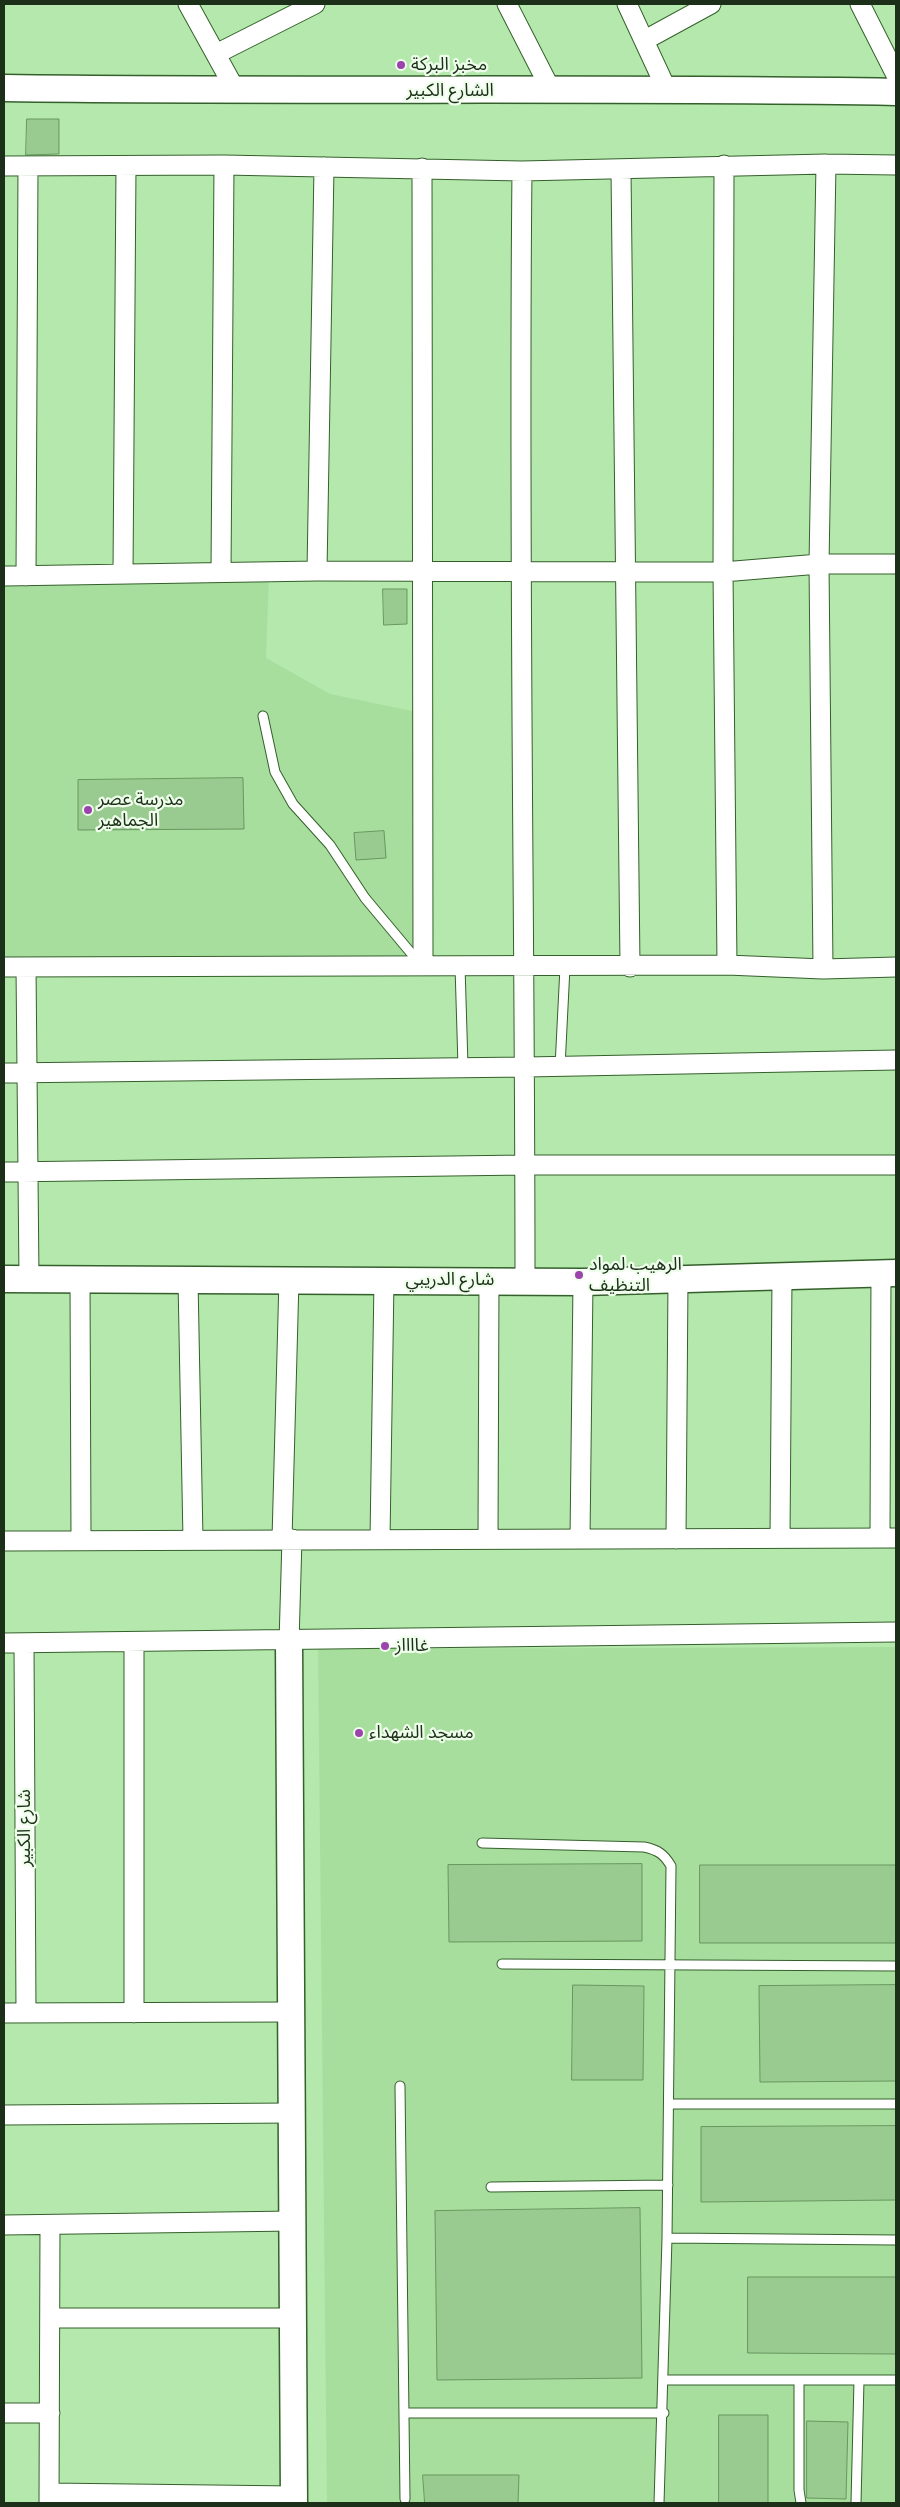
<!DOCTYPE html>
<html>
<head>
<meta charset="utf-8">
<style>
	body { margin:0 }
	#map { position:relative; width:900px; height:2507px; overflow:hidden; background:#b5e8ac; font-family:Karla,sans-serif }
	canvas { display:block }
	.frame { position:absolute; inset:0; border:5px solid #1c2f18; pointer-events:none }
</style>
</head>
<body>
<div id="map">
<canvas width="900" height="2507"></canvas>
<div class="frame"></div>
</div>
<script>
const c = document.querySelector('canvas').getContext('2d');
c.lineJoin = 'round';
function fill(path, color) { c.fillStyle = color; c.fill(path, 'evenodd'); }
function stroke(path, color, width, dash) { c.strokeStyle = color; c.lineWidth = width; c.lineCap = dash ? 'butt' : 'round'; c.setLineDash(dash || []); c.stroke(path); }
function write(font, color, halo, rows, align = 'center') {
  c.font = font + ' Karla,"Noto Sans Arabic",sans-serif'; c.lineWidth = 4.5; c.setLineDash([]); c.textBaseline = 'middle'; c.strokeStyle = halo; c.fillStyle = color; for (const [text, x, y, turn = 0] of rows) {
    c.save(); c.translate(x, y); c.rotate((+turn || 0) * Math.PI / 180); c.textAlign = isNaN(turn) ? turn : align; if (halo) c.strokeText(text, 0, 0); c.fillText(text, 0, 0); c.restore();
  }
}
const built = new Path2D(`
	M269 574 266 658 330 694 417 712 421 965 4 966V575Z
	M896 1647V2503H327L318 1649Z`);
const building = new Path2D(`
	M27 119H59V154L26 155Z
	M383 589H407V624L384 625Z
	M243 778 244 829 78 830V780Z
	M384 831 386 858 356 860 354 833Z
	M642 1864V1941L449 1942 448 1865Z
	M700 1865H896V1943H700Z
	M573 1985 644 1986 643 2080H572Z
	M896 1985V2081L760 2082 759 1986Z
	M896 2126V2200L701 2202V2127Z
	M640 2208 642 2378 437 2380 435 2211Z
	M748 2277H896V2354L748 2353Z
	M719 2415H768V2503H719Z
	M807 2421 848 2422 846 2499 807 2498Z
	M423 2475H519L518 2503H425Z`);
const lane = new Path2D(`
	M263 716 275 772 293 804 330 845 365 898 421 965
	M460 966 463 1066
	M560 1067 565 967
	M482 1843 644 1847C658 1850 664 1854 671 1866L667 2238 659 2503
	M502 1964 896 1966
	M400 2086 405 2499
	M669 2104H896
	M491 2187 668 2185
	M667 2238 896 2240
	M665 2380H896
	M799 2380V2490L801 2503
	M404 2413H664
	M856 2503 859 2380`);
const street = new Path2D(`
	M188 4 236 91
	M507 4 551 90
	M627 4 666 88
	M860 4 896 75
	M645 40 711 4
	M216 54 315 4
	M724 165 723 572 727 965
	M4 166 224 165 522 171 826 164 896 165
	M422 168 423 966
	M621 170 630 967
	M522 171C518 541 525 911 525 1281
	M317 571 324 167
	M221 572 224 165
	M123 573 126 166
	M4 576 317 571 723 572 819 564H896
	M26 576 28 166
	M4 967 727 965 823 969 896 967
	M26 967 29 1279
	M823 969 819 564 826 164
	M4 1073 526 1067 896 1060
	M4 1172 525 1165H896
	M80 1280 81 1540
	M188 1280 193 1540
	M780 1538 782 1277
	M880 1538 881 1273
	M282 1539 289 1279
	M380 1539 384 1280
	M488 1539 489 1280
	M580 1539 583 1282
	M676 1539 678 1279
	M4 1541 896 1538
	M289 1642 292 1539
	M4 1643 896 1632
	M24 1644 26 2013
	M4 2013 292 2012
	M134 2013V1643
	M4 2115 292 2113
	M4 2225 294 2221
	M51 2318H293
	M4 2413H50
	M49 2493 294 2496
	M49 2503 50 2225`);
const secondary = new Path2D(`
	M4 88C301 92 599 87 896 92
	M4 1279 583 1282 896 1273
	M289 1642 294 2503`);
const markers = [
	[401,65,5,"#9c43ae"],
	[88,810,5,"#9c43ae"],
	[579,1275,5,"#9c43ae"],
	[385,1646,5,"#9c43ae"],
	[359,1733,5,"#9c43ae"]
];
const poiNames = [
	["مخبز البركة",411,65],
	["مدرسة عصر",98,800],
	["الجماهير",98,821],
	["الرهيب لمواد",589,1265],
	["التنظيف",589,1286],
	["غااااز",395,1646],
	["مسجد الشهداء",369,1733]
];
const streetNames = [
	["الشارع الكبير",450,91],
	["شارع الدريبي",450,1280],
	["شارع الكبير",25,1828,-90]
];
fill(built, '#a7de9d');
fill(building, '#99ca90');
stroke(building, '#68975f', 1);
stroke(lane, '#34602b', 11);
stroke(street, '#34602b', 21);
stroke(secondary, '#34602b', 29);
stroke(lane, '#fff', 9);
stroke(street, '#fff', 19);
stroke(secondary, '#fff', 26);
for (const [x, y, r, color] of markers) { const dot = new Path2D(); dot.arc(x, y, r, 0, 2 * Math.PI); c.fillStyle = color; c.fill(dot); stroke(dot, '#eefeeb', 2); }
write('18px', '#1c2f18', '#eefeeb', poiNames, 'left');
write('18px', '#1c2f18', '#eefeeb', streetNames);
</script>
</body>
</html>
